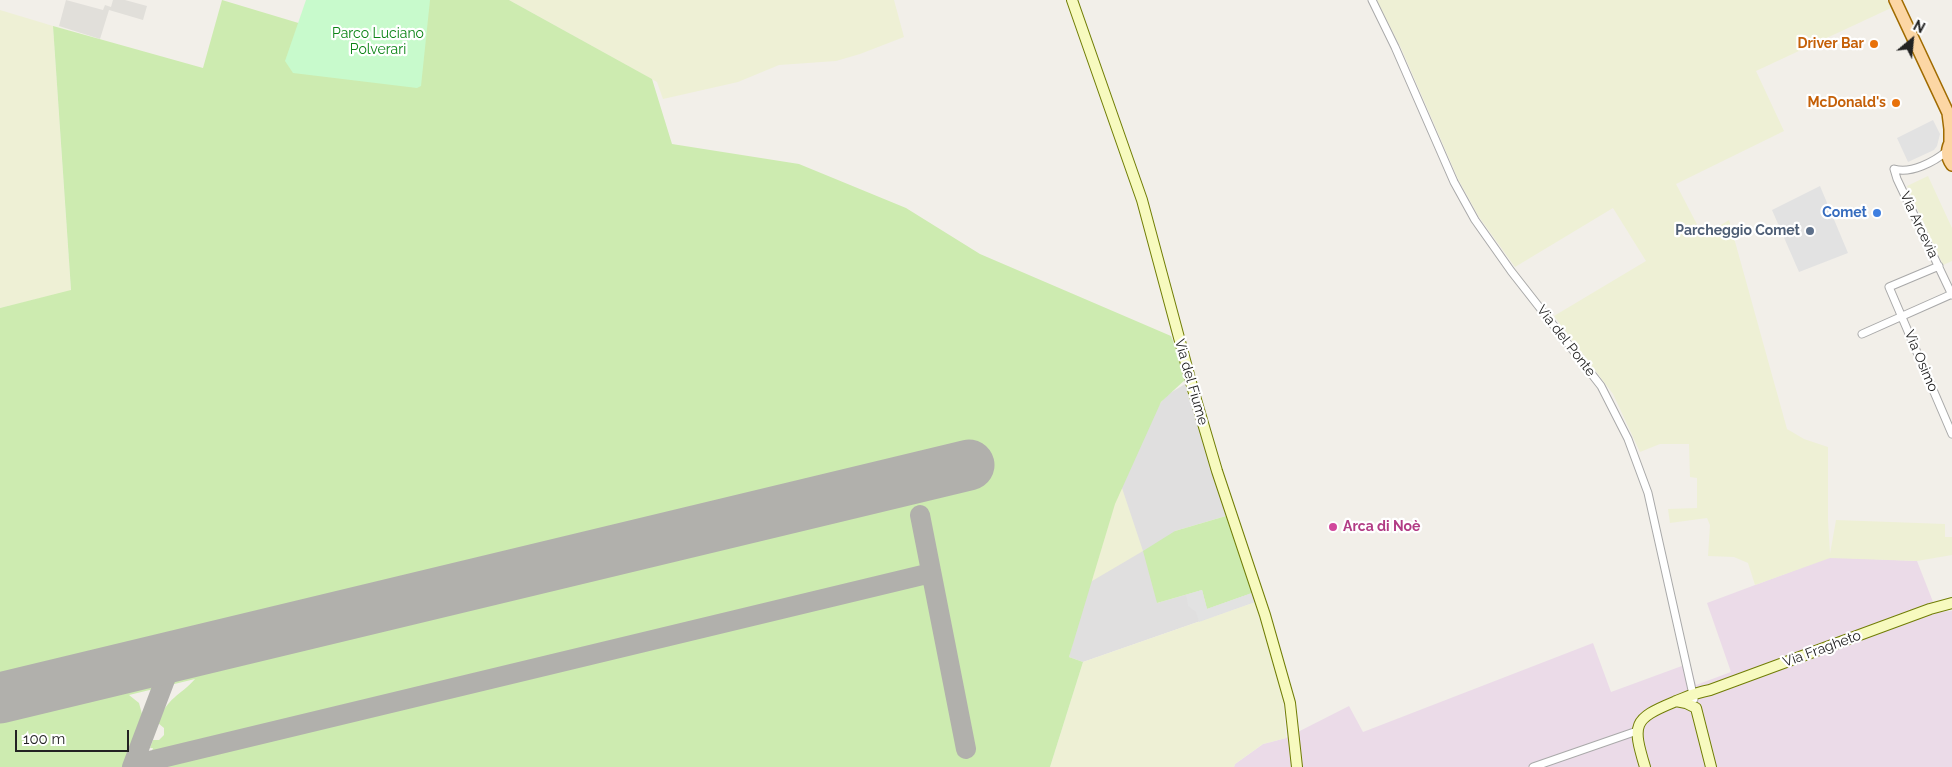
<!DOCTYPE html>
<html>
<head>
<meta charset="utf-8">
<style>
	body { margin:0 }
	#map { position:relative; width:1952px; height:767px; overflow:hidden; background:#f2efe9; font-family:Raleway,sans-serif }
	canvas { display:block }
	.north { position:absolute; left:1887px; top:15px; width:50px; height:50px; -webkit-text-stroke:4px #fff; paint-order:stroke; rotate:28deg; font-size:14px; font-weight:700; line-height:20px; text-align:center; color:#222 }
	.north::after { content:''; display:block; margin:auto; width:18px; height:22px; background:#222; clip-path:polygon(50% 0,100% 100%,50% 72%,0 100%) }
	.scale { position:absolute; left:15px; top:730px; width:114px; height:22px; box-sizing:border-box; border:2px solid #222; border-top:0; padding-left:6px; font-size:15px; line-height:18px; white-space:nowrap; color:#222; -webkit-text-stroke:4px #fff; paint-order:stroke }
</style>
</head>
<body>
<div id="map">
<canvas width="1952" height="767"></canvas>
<div class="north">N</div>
<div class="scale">100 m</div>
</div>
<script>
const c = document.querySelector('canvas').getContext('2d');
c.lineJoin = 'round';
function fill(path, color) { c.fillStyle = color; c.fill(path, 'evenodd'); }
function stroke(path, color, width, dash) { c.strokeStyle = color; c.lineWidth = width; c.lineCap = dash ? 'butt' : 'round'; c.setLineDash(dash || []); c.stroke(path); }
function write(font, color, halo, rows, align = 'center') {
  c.font = font + ' Raleway,sans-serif'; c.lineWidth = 4.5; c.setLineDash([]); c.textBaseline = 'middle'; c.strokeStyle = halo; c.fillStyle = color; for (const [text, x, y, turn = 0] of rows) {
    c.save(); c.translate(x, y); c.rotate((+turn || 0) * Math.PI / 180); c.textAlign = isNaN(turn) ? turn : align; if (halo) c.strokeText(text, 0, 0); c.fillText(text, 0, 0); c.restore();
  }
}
const residential = new Path2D(`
	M1185 384 1226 516 1175 531 1157 603 1202 590 1207 609 1252 593 1255 602 1083 662 1069 657 1087 584 1121 485 1154 411 1167 395Z`);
const industrial = new Path2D(`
	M1830 557 1917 561 1937 612 1952 611V767H1234L1235 764 1263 744 1286 738 1349 706 1363 732 1593 643 1611 692 1690 663 1696 685 1731 672 1707 603Z`);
const airport = new Path2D(`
	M66 0 103 10 105 5 111 7 113 0H125L147 6 143 20 109 10 100 39 59 26Z`);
const farmland = new Path2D(`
	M509 0H894L904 37 860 54 836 61 779 65 738 82 663 99 657 82Z
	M1378 0H1887L1891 8 1756 71 1784 131 1676 184 1703 236 1729 220 1787 429 1804 439 1828 447V520L1830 554 1836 520 1945 524V537H1952V555L1917 561 1830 558 1755 585 1748 563 1734 557 1708 556 1710 525 1707 518 1670 523 1668 509 1697 508V478L1690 477 1689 444H1660L1640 452 1613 394 1554 316 1646 261 1613 208 1515 267 1479 217 1458 179 1401 48 1377 1Z
	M0 10 53 26 71 291 0 308Z
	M1928 176 1952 228V261L1943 265 1907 186Z
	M1121 485 1143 551 1087 584Z
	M1255 602 1273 660 1283 700 1286 738 1263 744 1235 764 1234 767H1050L1083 662Z`);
const grass = new Path2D(`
	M222 0 345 37 375 0H509L652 79 672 144 799 164 906 208 980 254 1171 336 1187 378 1161 402 1115 504 1069 657 1083 662 1050 767H146L153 748H150L153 740H159L164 735V728L158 723C167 697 180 696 195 679L129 695 139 703 142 714 123 767H0V308L71 290 53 26 203 68Z
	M1226 516 1252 593 1207 609 1202 590 1157 603 1143 551 1175 531Z`);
const park = new Path2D(`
	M306 0H430L421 86 417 88 293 73 285 61Z`);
const parking = new Path2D(`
	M1933 120 1940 134 1937 146 1934 150 1908 162 1897 138Z
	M1820 186 1848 253 1799 272 1772 210Z
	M1202 590 1207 609 1252 593 1255 602 1199 622 1196 612 1188 606 1186 595Z`);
const taxiway = new Path2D(`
	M920 515 966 749
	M133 765 931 573
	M132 767 174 656`);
const runway = new Path2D(`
	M0 698 969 465`);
const street = new Path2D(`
	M1372 0 1395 47 1454 182 1475 220 1511 271 1601 386 1628 439 1648 493 1694 699
	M1947 151C1934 162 1911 174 1894 169L1897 179 1952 295
	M1939 266 1889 287 1952 434
	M1862 334 1952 294
	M1533 767 1637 731`);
const secondary = new Path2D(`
	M1072 0 1142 200 1192 386 1217 471 1265 615 1290 703 1297 767
	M1676 701 1686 703 1696 708 1711 767
	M1645 767C1632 724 1633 719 1674 702 1689 696 1694 693 1710 690L1930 609 1952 603`);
const primary = new Path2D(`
	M1895 0 1948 113 1950 129V142
	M1952 140C1946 148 1946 157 1952 165`);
const markers = [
	[1874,44,5,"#e8710a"],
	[1896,103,5,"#e8710a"],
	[1877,213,5,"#3f7fe0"],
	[1810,231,5,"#5c6f8a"],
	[1333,527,5,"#d1479c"]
];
const parkNames = [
	["Parco Luciano",378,34],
	["Polverari",378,50]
];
const foodNames = [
	["Driver Bar",1864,44],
	["McDonald's",1886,103]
];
const shopNames = [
	["Comet",1867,213]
];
const streetNames = [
	["Via Arcevia",1919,225,65],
	["Via del Ponte",1566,341,52],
	["Via Osimo",1921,361,67],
	["Via del Fiume",1191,382,74],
	["Via Fragheto",1822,649,-20]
];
const serviceNames = [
	["Parcheggio Comet",1800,231]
];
const hotelNames = [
	["Arca di Noè",1343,527]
];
fill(residential, '#e0dfdf');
fill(industrial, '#ebdbe8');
fill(airport, '#e1dfda');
fill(farmland, '#eef0d5');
fill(grass, '#cdebb0');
fill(park, '#c8facc');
fill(parking, '#e2e2e2');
stroke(taxiway, '#b1b0ac', 20);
stroke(runway, '#b1b0ac', 51);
stroke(street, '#a9a9a9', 9);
stroke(secondary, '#707d05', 12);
stroke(primary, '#a06b00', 14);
stroke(street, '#fff', 7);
stroke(secondary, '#f7fabf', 10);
stroke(primary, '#fcd6a4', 11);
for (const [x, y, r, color] of markers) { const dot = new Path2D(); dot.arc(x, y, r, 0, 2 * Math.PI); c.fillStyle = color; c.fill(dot); stroke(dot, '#fff', 2); }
write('14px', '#0c8416', '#fff', parkNames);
write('bold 14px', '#c56008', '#fff', foodNames, 'right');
write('bold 14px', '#366cbe', '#fff', shopNames, 'right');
write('14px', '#222', '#fff', streetNames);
write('bold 14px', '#4e5e75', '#fff', serviceNames, 'right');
write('bold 14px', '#b23c85', '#fff', hotelNames, 'left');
</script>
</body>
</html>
